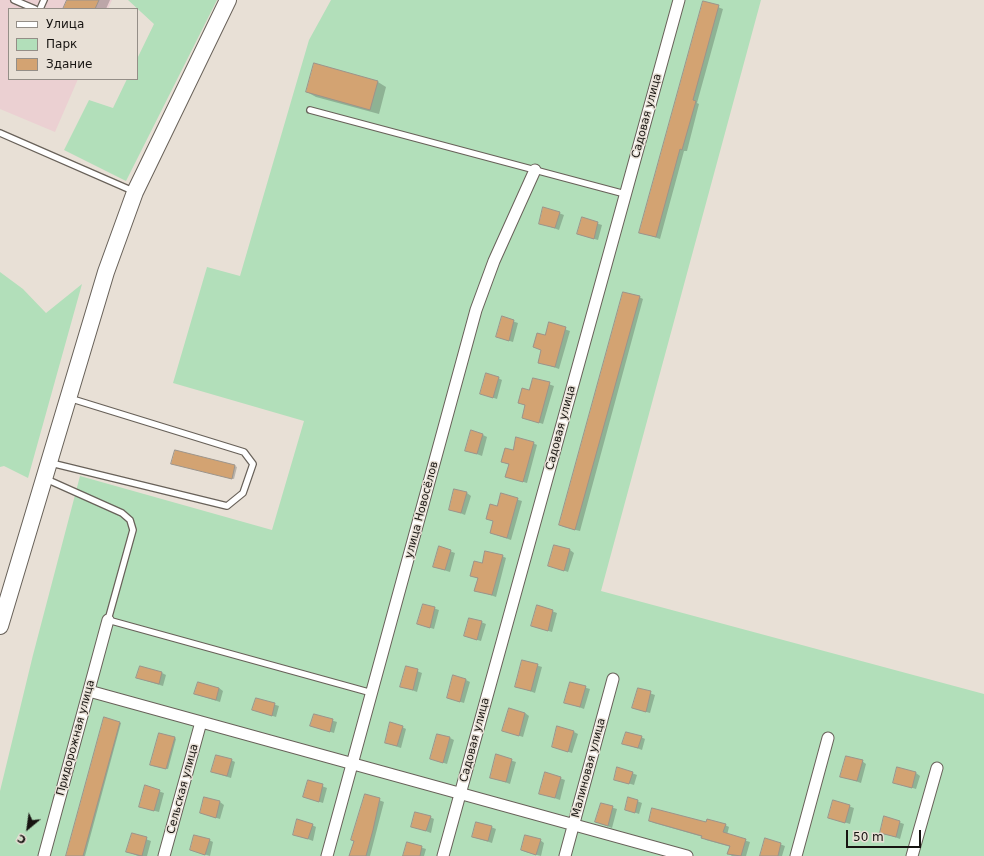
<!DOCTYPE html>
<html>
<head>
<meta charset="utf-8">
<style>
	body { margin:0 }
	#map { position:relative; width:984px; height:856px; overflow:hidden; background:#e8e0d6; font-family:"DejaVu Sans",sans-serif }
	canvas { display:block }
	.legend { position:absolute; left:8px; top:8px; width:130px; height:72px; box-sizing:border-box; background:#e8e0d6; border:1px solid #948e87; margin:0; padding:5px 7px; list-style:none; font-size:12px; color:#171411 }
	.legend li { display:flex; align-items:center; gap:8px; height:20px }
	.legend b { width:20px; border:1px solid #948e87 }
	.north { position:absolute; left:8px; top:808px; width:40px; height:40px; -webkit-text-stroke:3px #e8e0d6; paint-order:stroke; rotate:209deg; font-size:11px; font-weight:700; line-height:16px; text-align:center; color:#171411 }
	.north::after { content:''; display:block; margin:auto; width:14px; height:18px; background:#171411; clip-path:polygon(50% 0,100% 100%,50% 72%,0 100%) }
	.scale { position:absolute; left:846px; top:830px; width:75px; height:18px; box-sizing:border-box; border:2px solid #171411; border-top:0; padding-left:5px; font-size:12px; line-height:14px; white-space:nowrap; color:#171411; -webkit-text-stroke:3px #e8e0d6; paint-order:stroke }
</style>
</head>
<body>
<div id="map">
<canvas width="984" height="856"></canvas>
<ul class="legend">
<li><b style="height:5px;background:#fff"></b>Улица</li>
<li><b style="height:11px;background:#b2dfba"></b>Парк</li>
<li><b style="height:11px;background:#d3a372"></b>Здание</li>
</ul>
<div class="north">С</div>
<div class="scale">50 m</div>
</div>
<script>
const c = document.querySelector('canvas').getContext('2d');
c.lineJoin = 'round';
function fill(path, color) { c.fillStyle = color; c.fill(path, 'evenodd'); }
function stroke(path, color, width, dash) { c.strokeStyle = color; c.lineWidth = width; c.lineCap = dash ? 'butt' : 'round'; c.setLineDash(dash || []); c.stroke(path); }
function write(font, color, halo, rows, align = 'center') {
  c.font = font + ' "DejaVu Sans",sans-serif'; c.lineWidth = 3; c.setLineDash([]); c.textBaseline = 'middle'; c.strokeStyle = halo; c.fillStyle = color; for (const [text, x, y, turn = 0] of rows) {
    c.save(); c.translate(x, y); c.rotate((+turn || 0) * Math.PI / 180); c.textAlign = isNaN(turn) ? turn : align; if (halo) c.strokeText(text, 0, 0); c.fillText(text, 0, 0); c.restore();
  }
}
const industrial = new Path2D(`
	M0 0H112L108 9H9V79H78L55 132 0 109Z`);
const green = new Path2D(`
	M128 0H217L126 181 64 150 89 100 113 108 127 79H137V59L154 24Z
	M331 0H761L601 591 984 694V856H0V791L33 655 80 476 272 530 304 421 173 383 207 267 240 276 309 40Z
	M0 272 23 289 46 313 82 284 28 478 4 466 0 467Z`);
const shadow = new Path2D(`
	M68 0H110L106 9H65Z
	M704 2 723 9 697 103 699 104 687 151H684L660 239 640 232Z
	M378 82 386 87 379 114 316 97 307 92Z
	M559 213 564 215 559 230 540 223Z
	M583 219 602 225 598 240 578 234Z
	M639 297 643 299 580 531 564 527 560 525Z
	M503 318 518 323 513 342 497 337Z
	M550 324 570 331 559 369 539 362 542 350 534 347 546 336Z
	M498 378 502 380 497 399 482 394Z
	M534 379 554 386 543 424 523 417 526 406 519 402 530 392Z
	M483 435 487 437 482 456 466 450Z
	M533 443 537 445 527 483 507 477 510 465 502 462 514 451Z
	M176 451 235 466 237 467 234 479 174 464Z
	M467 493 471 496 465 515 450 509Z
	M502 495 522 501 511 540 491 533Z
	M439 547 455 553 450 572 434 567Z
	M570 550 574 553 568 572 549 565Z
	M502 556 506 558 496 597 476 590 479 579 471 575 482 564Z
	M424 605 439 610 434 629 418 624Z
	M538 606 557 613 552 632 532 626Z
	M481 622 486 624 481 641 465 636Z
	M523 661 542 667 535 693 516 686Z
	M407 667 422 673 417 692 401 686Z
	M162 673 166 675 163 686 137 678Z
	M466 680 470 682 464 703 448 698Z
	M570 683 590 689 584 709 565 702Z
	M219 688 223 691 220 702 195 694Z
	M638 689 655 695 650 713 633 708Z
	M257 699 279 706 276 717 254 710Z
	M525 713 529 716 523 737 504 731Z
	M315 715 337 722 334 733 312 726Z
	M119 723H121L85 856H67Z
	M402 727 406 729 401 748 386 743Z
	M574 732 578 734 572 753 553 747Z
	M641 737 645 739 642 750 623 743Z
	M175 738 176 739 168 769 153 766Z
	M450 738 454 740 447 764 432 759Z
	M497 756 516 762 510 784 491 777Z
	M231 760 235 762 231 778 212 772Z
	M862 761 866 764 861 783 841 776Z
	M546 773 565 780 560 800 540 793Z
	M632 773 637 775 634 785 615 779Z
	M916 773 920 776 916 789 894 782Z
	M309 781 327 788 323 803 304 797Z
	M146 787 164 793 159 812 140 807Z
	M366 795 384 802 370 856H350Z
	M629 798 642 803 639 814 626 809Z
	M834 801 854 808 850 824 829 817Z
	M220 802 224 805 220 819 201 813Z
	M601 804 617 809 612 828 596 822Z
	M430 817 434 819 431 833 412 826Z
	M885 817 904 824 900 839 881 832Z
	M650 821 725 825 729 827 727 835 750 842 746 856H732L729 854 731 847 706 840 703 837 654 823Z
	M312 825 316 827 313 841 294 834Z
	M491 827 496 829 492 843 473 837Z
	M132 834 151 841 147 856H138L128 852Z
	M766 839 785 846 782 856H763Z
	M209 840 213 842 210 856 191 850Z
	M540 840 544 843 541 856 526 852 522 850Z
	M407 843 426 849 424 856H404Z`);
const building = new Path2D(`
	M67 0H99L95 9H63Z
	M703 1 719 5 693 100 696 101 682 150 680 149 656 237 639 233Z
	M314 63 378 81 370 110 306 92Z
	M543 207 560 212 555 228 539 224Z
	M582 217 598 222 594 239 577 234Z
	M623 292 640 296 575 530 559 525Z
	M502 316 514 320 509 341 496 337Z
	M549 322 566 327 555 367 538 363 541 350 533 347 537 333 545 335Z
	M486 373 499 377 493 398 480 394Z
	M533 378 550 382 539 423 522 418 525 405 518 403 522 388 529 390Z
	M471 430 483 434 477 454 465 451Z
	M516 437 534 442 523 482 505 477 509 464 501 462 505 448 513 450Z
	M175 450 235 465 232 479 171 464Z
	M454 489 467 492 461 513 449 510Z
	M501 493 518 498 507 538 490 533 493 521 486 519 490 504 497 506Z
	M554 545 570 549 564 571 548 566Z
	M439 546 451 550 445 570 433 567Z
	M485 551 503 555 492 595 474 591 478 578 470 576 474 561 482 563Z
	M423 604 435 607 430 628 417 624Z
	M537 605 553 610 548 631 531 626Z
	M469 618 482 621 477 640 464 636Z
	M522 660 538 664 531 691 515 687Z
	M140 666 162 672 159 684 136 678Z
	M406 666 418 669 413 690 400 687Z
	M453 675 466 679 460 702 447 698Z
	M198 682 219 688 216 700 194 694Z
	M570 682 586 686 580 707 564 703Z
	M638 688 651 691 646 712 632 708Z
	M256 698 275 703 272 716 252 710Z
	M509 708 525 713 519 736 502 731Z
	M314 714 333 719 330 732 310 726Z
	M104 717 120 722 83 856H66Z
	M390 722 403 726 397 746 385 743Z
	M557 726 574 731 568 752 552 747Z
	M626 732 642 736 638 748 622 744Z
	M159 733 175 737 166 769 150 765Z
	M437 734 450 737 443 763 430 759Z
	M496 754 512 759 506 782 490 778Z
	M216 755 232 759 227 776 211 772Z
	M846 756 863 760 857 781 840 777Z
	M617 767 633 772 629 784 614 780Z
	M897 767 916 772 912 788 893 783Z
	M545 772 561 777 555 798 539 794Z
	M308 780 323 784 319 802 303 797Z
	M145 785 160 790 154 811 139 807Z
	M365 794 380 798 373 830 366 856H349L354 841 351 840Z
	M204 797 220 801 216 818 200 813Z
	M628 797 638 800 635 813 625 810Z
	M833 800 850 805 845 823 828 818Z
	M601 803 613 806 608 826 595 822Z
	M652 808 706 822 707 819 726 824 723 832 746 839 741 856 727 854 730 846 701 838 702 836 649 821Z
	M415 812 431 816 426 831 411 827Z
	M884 816 900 821 896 837 880 833Z
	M297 819 313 824 308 839 293 835Z
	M476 822 492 826 488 841 472 837Z
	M132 833 147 837 142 856 126 852Z
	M194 835 210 839 205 855 190 850Z
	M525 835 541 839 536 855 521 850Z
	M765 838 781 843 778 856H760Z
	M407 842 422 846 420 856H403Z`);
const lane = new Path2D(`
	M14 0 35 9
	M40 9 44 0
	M310 110 625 194
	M0 133 133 191
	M51 463 227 506 243 493 253 464 244 452 69 398
	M46 479 122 513 130 520 133 530 108 620 372 693`);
const street = new Path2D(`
	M89 691 687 856
	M44 856 108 620
	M164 856 201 722
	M327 856 476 310 494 261 535 170
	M443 856 679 0
	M565 856 613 679
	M796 856 828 738
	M912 856 937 768`);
const secondary = new Path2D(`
	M0 626 106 272 135 192 228 0`);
const streetNames = [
	["Садовая улица",647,116,-75],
	["Садовая улица",561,428,-75],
	["улица Новосёлов",422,510,-75],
	["Придорожная улица",76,738,-75],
	["Садовая улица",475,740,-75],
	["Малиновая улица",589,768,-75],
	["Сельская улица",183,789,-75]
];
fill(industrial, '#ebd0d2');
fill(green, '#b2dfba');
fill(shadow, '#0003');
fill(building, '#d3a372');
stroke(building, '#9c948b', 1);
stroke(lane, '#686159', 8);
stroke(street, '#686159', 13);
stroke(secondary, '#686159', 18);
stroke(lane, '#fff', 5.5);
stroke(street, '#fff', 11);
stroke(secondary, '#fff', 16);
write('11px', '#171411', '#e8e0d6', streetNames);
</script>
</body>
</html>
